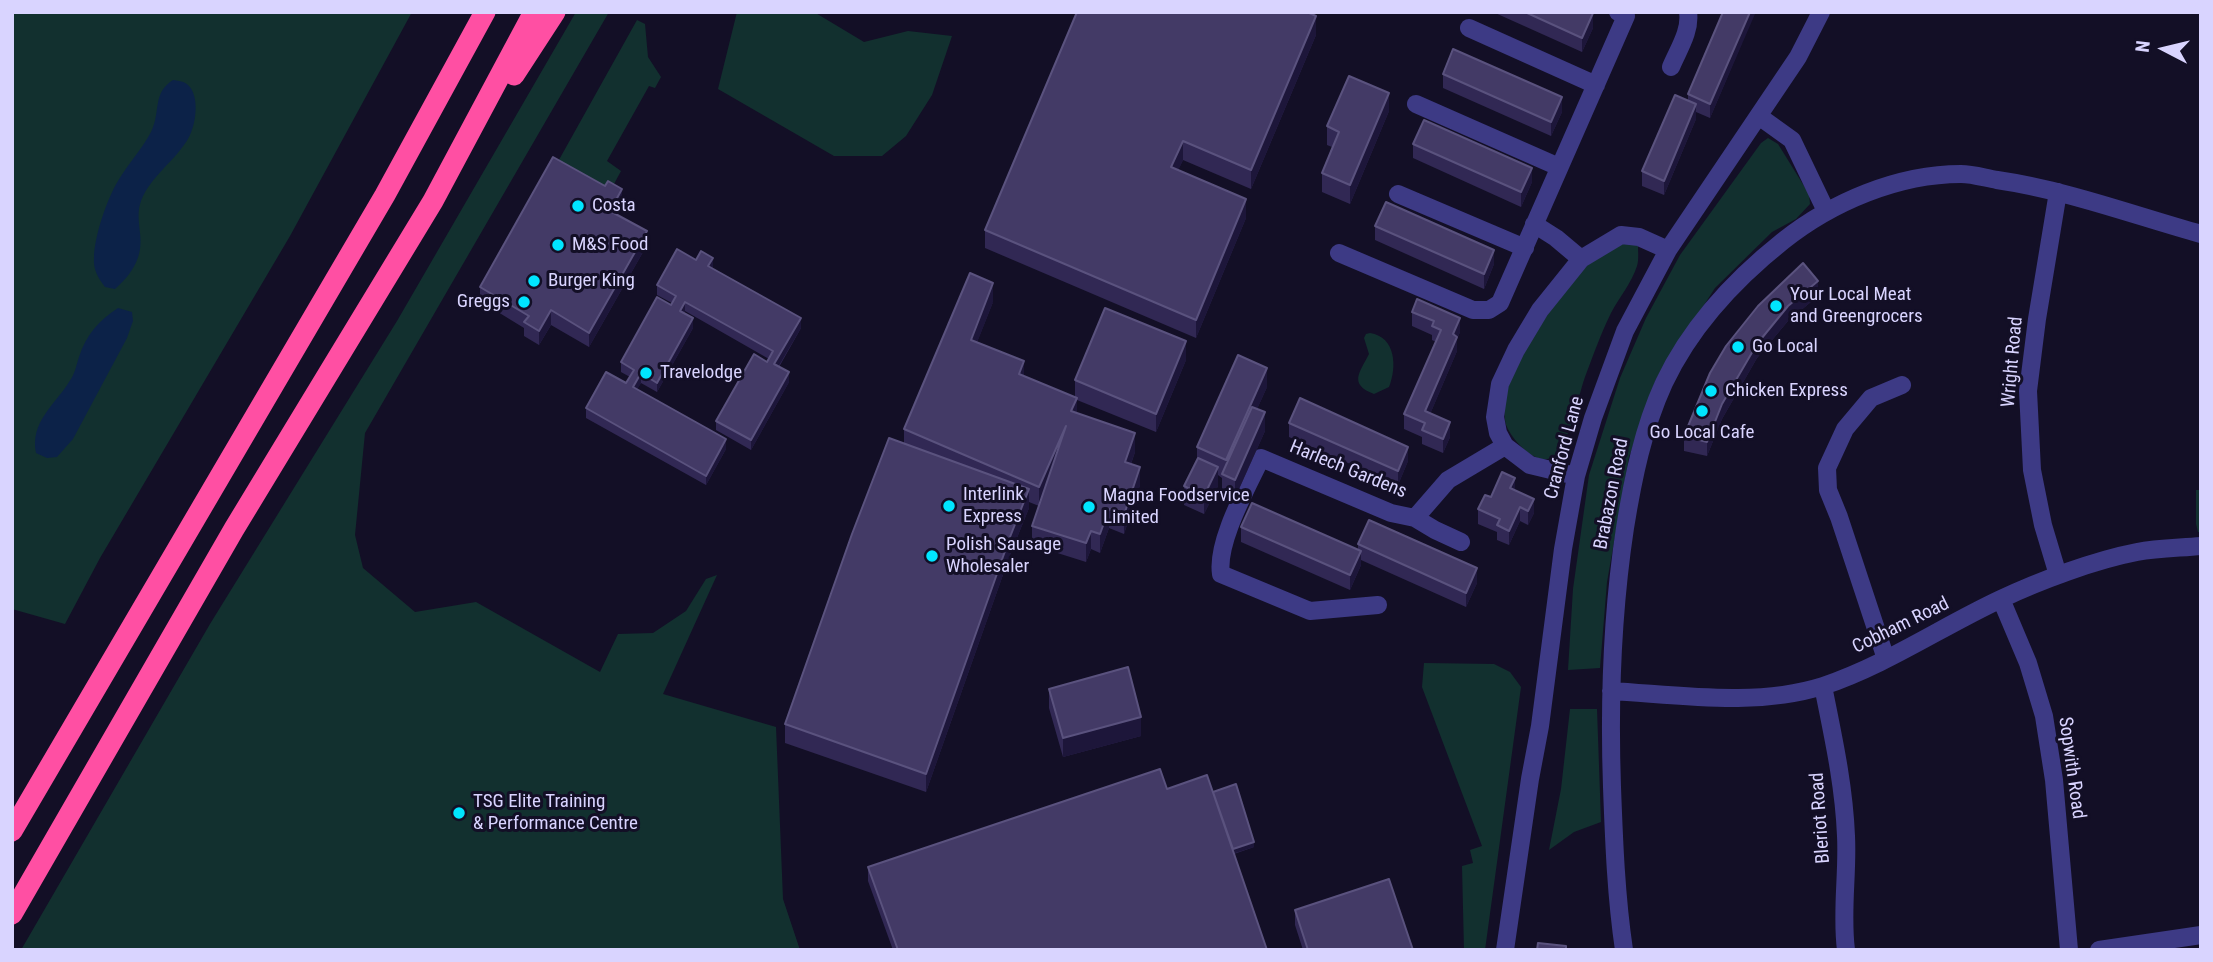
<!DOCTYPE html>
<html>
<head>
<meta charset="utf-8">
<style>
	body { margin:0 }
	#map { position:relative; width:2213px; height:962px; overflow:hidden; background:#130f26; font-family:"Roboto Condensed",sans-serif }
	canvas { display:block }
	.frame { position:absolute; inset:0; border:14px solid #d9d4ff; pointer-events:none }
	.north { position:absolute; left:2129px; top:14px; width:70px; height:70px; -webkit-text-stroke:5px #130f26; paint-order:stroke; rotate:277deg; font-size:19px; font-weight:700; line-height:28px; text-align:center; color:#d9d4ff }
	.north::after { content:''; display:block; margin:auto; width:24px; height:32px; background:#d9d4ff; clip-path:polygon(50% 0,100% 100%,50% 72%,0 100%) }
</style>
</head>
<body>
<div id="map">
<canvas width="2213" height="962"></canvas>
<div class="frame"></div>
<div class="north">N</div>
</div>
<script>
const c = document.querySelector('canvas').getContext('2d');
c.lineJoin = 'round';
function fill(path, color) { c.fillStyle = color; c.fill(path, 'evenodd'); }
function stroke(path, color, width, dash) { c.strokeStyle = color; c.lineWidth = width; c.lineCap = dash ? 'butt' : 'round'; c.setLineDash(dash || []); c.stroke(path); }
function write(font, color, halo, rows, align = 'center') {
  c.font = font + ' "Roboto Condensed",sans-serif'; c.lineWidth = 6; c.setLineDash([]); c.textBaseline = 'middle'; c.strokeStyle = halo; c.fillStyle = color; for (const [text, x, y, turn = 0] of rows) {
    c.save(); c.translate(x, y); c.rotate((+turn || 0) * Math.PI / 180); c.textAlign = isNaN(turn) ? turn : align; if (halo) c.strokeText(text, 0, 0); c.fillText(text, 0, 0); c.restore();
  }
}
const green = new Path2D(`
	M12 12H412L290 236 100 558 65 624 12 609Z
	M576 12H609L365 433 355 535 363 568 415 612 476 602 600 672 618 634 653 633 686 611 706 579 717 575 663 694 776 727 783 899 800 950H21L210 624 397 321Z
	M737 12H814L864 42 908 31 952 36 932 95 906 136 882 156H834L718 89Z
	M637 20 645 24 648 57 661 77 655 88 649 86 607 161 621 171 608 195 555 167Z
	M1768 138 1778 144 1809 194 1810 204 1796 219 1772 232 1715 288 1656 379 1629 457 1607 582 1600 668 1568 670 1573 589 1589 475 1620 378 1646 318 1680 255 1761 143Z
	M1628 243 1638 245C1638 252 1639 260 1637 266 1632 282 1619 298 1611 313 1601 333 1593 356 1585 377 1577 399 1572 438 1555 455 1539 470 1513 441 1507 427 1504 421 1504 407 1505 400 1510 363 1577 262 1612 246 1617 244 1623 244 1628 243Z
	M1370 333C1396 337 1397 367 1389 387L1374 394C1348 384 1360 372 1369 354L1364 338 1366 334Z
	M2196 490H2201V532H2198L2196 524Z
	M1424 663 1494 664 1510 672 1521 687 1485 950H1464L1462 866 1473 863 1470 850 1482 846 1422 687Z
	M1570 709H1597L1601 822 1574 832 1549 850 1561 789Z`);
const water = new Path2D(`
	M173 80C179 81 184 81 188 85 200 96 196 124 189 137 176 161 151 175 141 201 137 212 139 222 140 233 143 257 133 273 115 289L105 287C98 278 93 269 94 258 94 237 107 199 118 181 128 164 142 149 151 132 161 112 152 93 173 80Z
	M118 308 132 312 133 321 127 338 73 439 57 457 47 458 36 453C30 422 54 406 69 382 75 374 76 366 79 357 86 335 99 320 118 308Z`);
const minor = new Path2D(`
	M1469 28 1596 85
	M1671 67C1678 50 1691 31 1688 12
	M1416 104 1559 167
	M1760 117 1792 140 1826 211
	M2058 192 2037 319 2028 391 2032 470 2043 525 2058 575
	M1398 194 1525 248
	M1534 224 1556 238 1581 259
	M1339 253 1473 310H1489L1500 303 1626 16 1618 12
	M1576 476 1530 465 1505 446 1498 433 1495 417 1500 384 1516 350 1540 310 1581 259 1621 235 1639 237 1668 250
	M1415 518 1435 530 1461 542
	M2001 599 2028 663 2044 716 2054 780 2069 950
	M1378 605 1310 611 1221 574C1216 542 1247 488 1261 458L1391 513 1415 518 1448 480 1505 446
	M1886 659 1839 517 1828 490 1827 468 1845 429 1871 398 1902 385
	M1823 686C1833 736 1844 785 1846 836 1848 874 1841 912 1846 950
	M1611 691C1680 695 1756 707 1823 686 1886 665 1941 627 2001 599 2039 581 2095 560 2137 552 2158 548 2180 548 2201 546
	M1505 950 1530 779 1540 726 1563 549 1576 476 1593 418 1625 331 1668 250 1798 57 1821 12
	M1624 950C1616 896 1614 841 1612 787 1609 701 1612 614 1625 528 1633 478 1643 429 1664 383 1691 326 1734 280 1783 241 1832 202 1898 174 1961 174 1973 174 1985 178 1997 180 2066 190 2133 215 2201 234
	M2099 950 2201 935`);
const highway = new Path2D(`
	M514 75 555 12
	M12 831 385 195 485 12
	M12 914 234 529 433 201 534 12`);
const wall = new Path2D(`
	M1077 12H1315L1314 15 1316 35 1251 189 1183 160 1178 170 1246 218 1196 338 985 248V230Z
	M1493 12H1591L1593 28 1582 52Z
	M1755 12 1710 118 1696 112V119L1664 195 1642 186V171L1688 101V94Z
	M1443 74 1562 112 1551 136 1443 88Z
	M1389 111 1350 204 1322 192V173L1332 147 1327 145V126Z
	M1413 144 1532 182 1521 207 1413 158Z
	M622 203 616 214 647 245 589 347 551 325 539 345 524 336V328L480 301V287Z
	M1375 226 1494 264 1484 289 1375 240Z
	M696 260 713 268H712L801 328 779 367 789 382 751 450 716 430V421L769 359 685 311 684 313 693 328 657 392 641 383 637 389 726 449 706 485 586 418V408L626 383 630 377 621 372V362L672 303 657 295V285Z
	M1818 296 1788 321 1757 358 1722 419 1707 456 1684 451V436L1710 373Z
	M993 302 977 342 1024 376 1075 397V380L1186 360 1156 432 1077 400V413L1135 452 1131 464 1140 485 1124 534 1109 528 1100 553 1091 549 1086 562 1032 545V526L1039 506 1029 502V508L1010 555 926 792 785 743V724L904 443V429Z
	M1412 312 1460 332 1457 339V351L1430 414 1450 437 1443 453 1422 444V437L1404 429V414L1436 342 1432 340V335L1412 326Z
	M1267 387 1257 409 1265 431 1235 498 1222 493V478L1218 475V486L1204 514 1184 505V486L1197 460V447Z
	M1289 423 1408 461 1398 485 1289 437Z
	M1515 491 1534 513 1528 525 1520 521 1509 545 1497 540V532L1478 524V509L1491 497Z
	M1241 527 1358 550V544L1477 583 1466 607 1361 560V565L1350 590 1241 542Z
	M1049 689 1141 736 1063 757 1049 708Z
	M1167 789 1213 792 1254 847 1234 854 1267 950H893L868 881V867Z
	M1295 910 1413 950H1303L1295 925Z`);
const shadedWall = new Path2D(`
	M1750 12H1755V14L1710 118V104Z
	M1593 13V28L1582 52V38Z
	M1316 16V35L1251 189V170Z
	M1389 93V111L1350 204V185Z
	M1562 97V112L1551 136V122Z
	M1696 104V119L1664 195V181Z
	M1183 141V160L1171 186V167Z
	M1532 168V182L1521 207V192Z
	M622 189V203L610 225V211Z
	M1246 199V218L1196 338V320Z
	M647 231V245L589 347V333Z
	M1494 250V264L1484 289V274Z
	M713 258V268L708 276V266Z
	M1818 281V296L1788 321 1757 358 1722 419 1707 456V442L1722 404 1757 344 1788 306Z
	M993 283V302L971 358V340Z
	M685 302V311L680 320V311Z
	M551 310V325L539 345V331Z
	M693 318V328L657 392V383Z
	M801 318V328L774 374V364Z
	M1460 318V332L1457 339V351L1425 426V411L1453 334Z
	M1186 341V360L1156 432V414Z
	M1024 361V380L1019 374Z
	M1267 368V387L1227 476H1226V460Z
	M789 372V382L751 450V440Z
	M641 373V383L633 397V387Z
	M1077 398V417L1071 411Z
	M1265 412V431L1235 498V480Z
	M1450 422V437L1443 453V439Z
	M1066 426 1039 506V487Z
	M1135 433V452L1125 480V462Z
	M726 439V449L706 485V476Z
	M1408 447V461L1398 485V471Z
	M1140 467V485L1124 534V515Z
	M1218 467V486L1204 514V496Z
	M1515 478V492L1510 488Z
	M1029 489V508L1010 555 926 792V774L1010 537Z
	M1534 499V513L1528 525V511Z
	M1520 507V521L1509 545V531Z
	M1109 509V528L1100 553V534Z
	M1091 531V549L1086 562V543Z
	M1361 551V565L1350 590V575Z
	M1477 568V583L1466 607V593Z
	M1141 717V736L1063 757V738Z
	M1254 842V847L1229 855V850Z`);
const building = new Path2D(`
	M1077 12H1307L1316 16 1251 170 1183 141 1171 167 1246 199 1196 320 985 230Z
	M1525 12H1591L1593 13 1582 38Z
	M1723 12H1750L1710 104 1688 94Z
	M1453 49 1562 97 1551 122 1443 74Z
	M1349 76 1389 93 1350 185 1322 173 1339 132 1327 126Z
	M1675 95 1696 104 1664 181 1642 171Z
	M1424 120 1532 168 1521 192 1413 144Z
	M553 157 605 186 608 181 622 189 610 211 647 231 589 333 551 310 539 331 524 322 529 316 480 287Z
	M1386 202 1494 250 1484 274 1375 226Z
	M677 249 696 260 701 251 713 258 708 266 801 318 774 364 789 372 751 440 716 421 754 354 767 362 773 351 685 302 680 311 693 318 657 383 641 373 633 387 726 439 706 476 586 408 606 372 626 383 634 370 621 362 657 297 671 305 676 296 657 285Z
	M1803 263 1818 281 1788 306 1757 344 1722 404 1707 442 1684 436 1710 373 1726 346 1758 306Z
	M970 273 993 283 971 340 1024 361 1019 374 1077 398 1071 411 1135 433 1125 462 1140 467 1124 515 1109 509 1100 534 1091 531 1086 543 1032 526 1066 426 1039 487 904 429Z
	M1417 299 1460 318 1453 334 1457 337 1425 411 1450 422 1443 439 1422 430 1425 423 1404 414 1441 330 1432 326 1434 321 1412 312Z
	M1105 308 1186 341 1156 414 1075 380Z
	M1238 355 1267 368 1226 460 1197 447Z
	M1300 398 1408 447 1398 471 1289 423Z
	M1252 407 1265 412 1235 480 1222 474Z
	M889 438 1029 489 1010 537 926 774 785 724 852 534Z
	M1198 458 1218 467 1204 496 1184 486Z
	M1502 472 1515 478 1510 488 1534 499 1528 511 1520 507 1509 531 1497 525 1500 519 1478 509 1485 495 1491 497Z
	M1252 503 1361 551 1350 575 1241 527Z
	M1369 520 1477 568 1466 593 1358 544Z
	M1128 667 1141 717 1063 738 1049 689Z
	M1160 769 1167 789 1207 775 1267 950H898L868 867Z
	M1236 784 1254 842 1233 849 1213 792Z
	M1389 879 1413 950H1308L1295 910Z
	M1538 943 1566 946V950H1537Z`);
const markers = [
	[578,206,7,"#00e5ff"],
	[558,245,7,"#00e5ff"],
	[534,281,7,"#00e5ff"],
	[524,302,7,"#00e5ff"],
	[1776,306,7,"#00e5ff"],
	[1738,347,7,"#00e5ff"],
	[646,373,7,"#00e5ff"],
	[1711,391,7,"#00e5ff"],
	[1702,411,7,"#00e5ff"],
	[949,506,7,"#00e5ff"],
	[1089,507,7,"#00e5ff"],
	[932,556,7,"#00e5ff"],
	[459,813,7,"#00e5ff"]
];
const poiNames = [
	["Costa",592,206],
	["M&S Food",572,245],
	["Burger King",548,281],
	["Your Local Meat",1790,295],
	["and Greengrocers",1790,317],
	["Greggs",510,302,"right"],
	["Go Local",1752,347],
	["Travelodge",660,373],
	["Chicken Express",1725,391],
	["Go Local Cafe",1702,433,"center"],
	["Interlink",963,495],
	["Express",963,517],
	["Magna Foodservice",1103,496],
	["Limited",1103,518],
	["Polish Sausage",946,545],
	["Wholesaler",946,567],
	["TSG Elite Training",473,802],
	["& Performance Centre",473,824]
];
const streetNames = [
	["Wright Road",2013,362,-85],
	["Cranford Lane",1565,448,-75],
	["Harlech Gardens",1348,470,22],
	["Brabazon Road",1612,494,-79],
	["Cobham Road",1901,626,-26],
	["Sopwith Road",2071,768,82],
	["Bleriot Road",1821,818,-94]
];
fill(green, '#12302f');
fill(water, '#0c2248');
stroke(minor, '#3d3a85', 18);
stroke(highway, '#ff4fa3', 21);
fill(wall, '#312854');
fill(shadedWall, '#1d163a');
fill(building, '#433a66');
stroke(building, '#5a527e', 2);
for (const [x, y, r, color] of markers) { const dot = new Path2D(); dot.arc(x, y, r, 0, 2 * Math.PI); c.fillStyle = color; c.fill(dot); stroke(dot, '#130f26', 2.5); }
write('19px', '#d9d4ff', '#130f26', poiNames, 'left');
write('19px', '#d9d4ff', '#130f26', streetNames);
</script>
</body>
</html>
